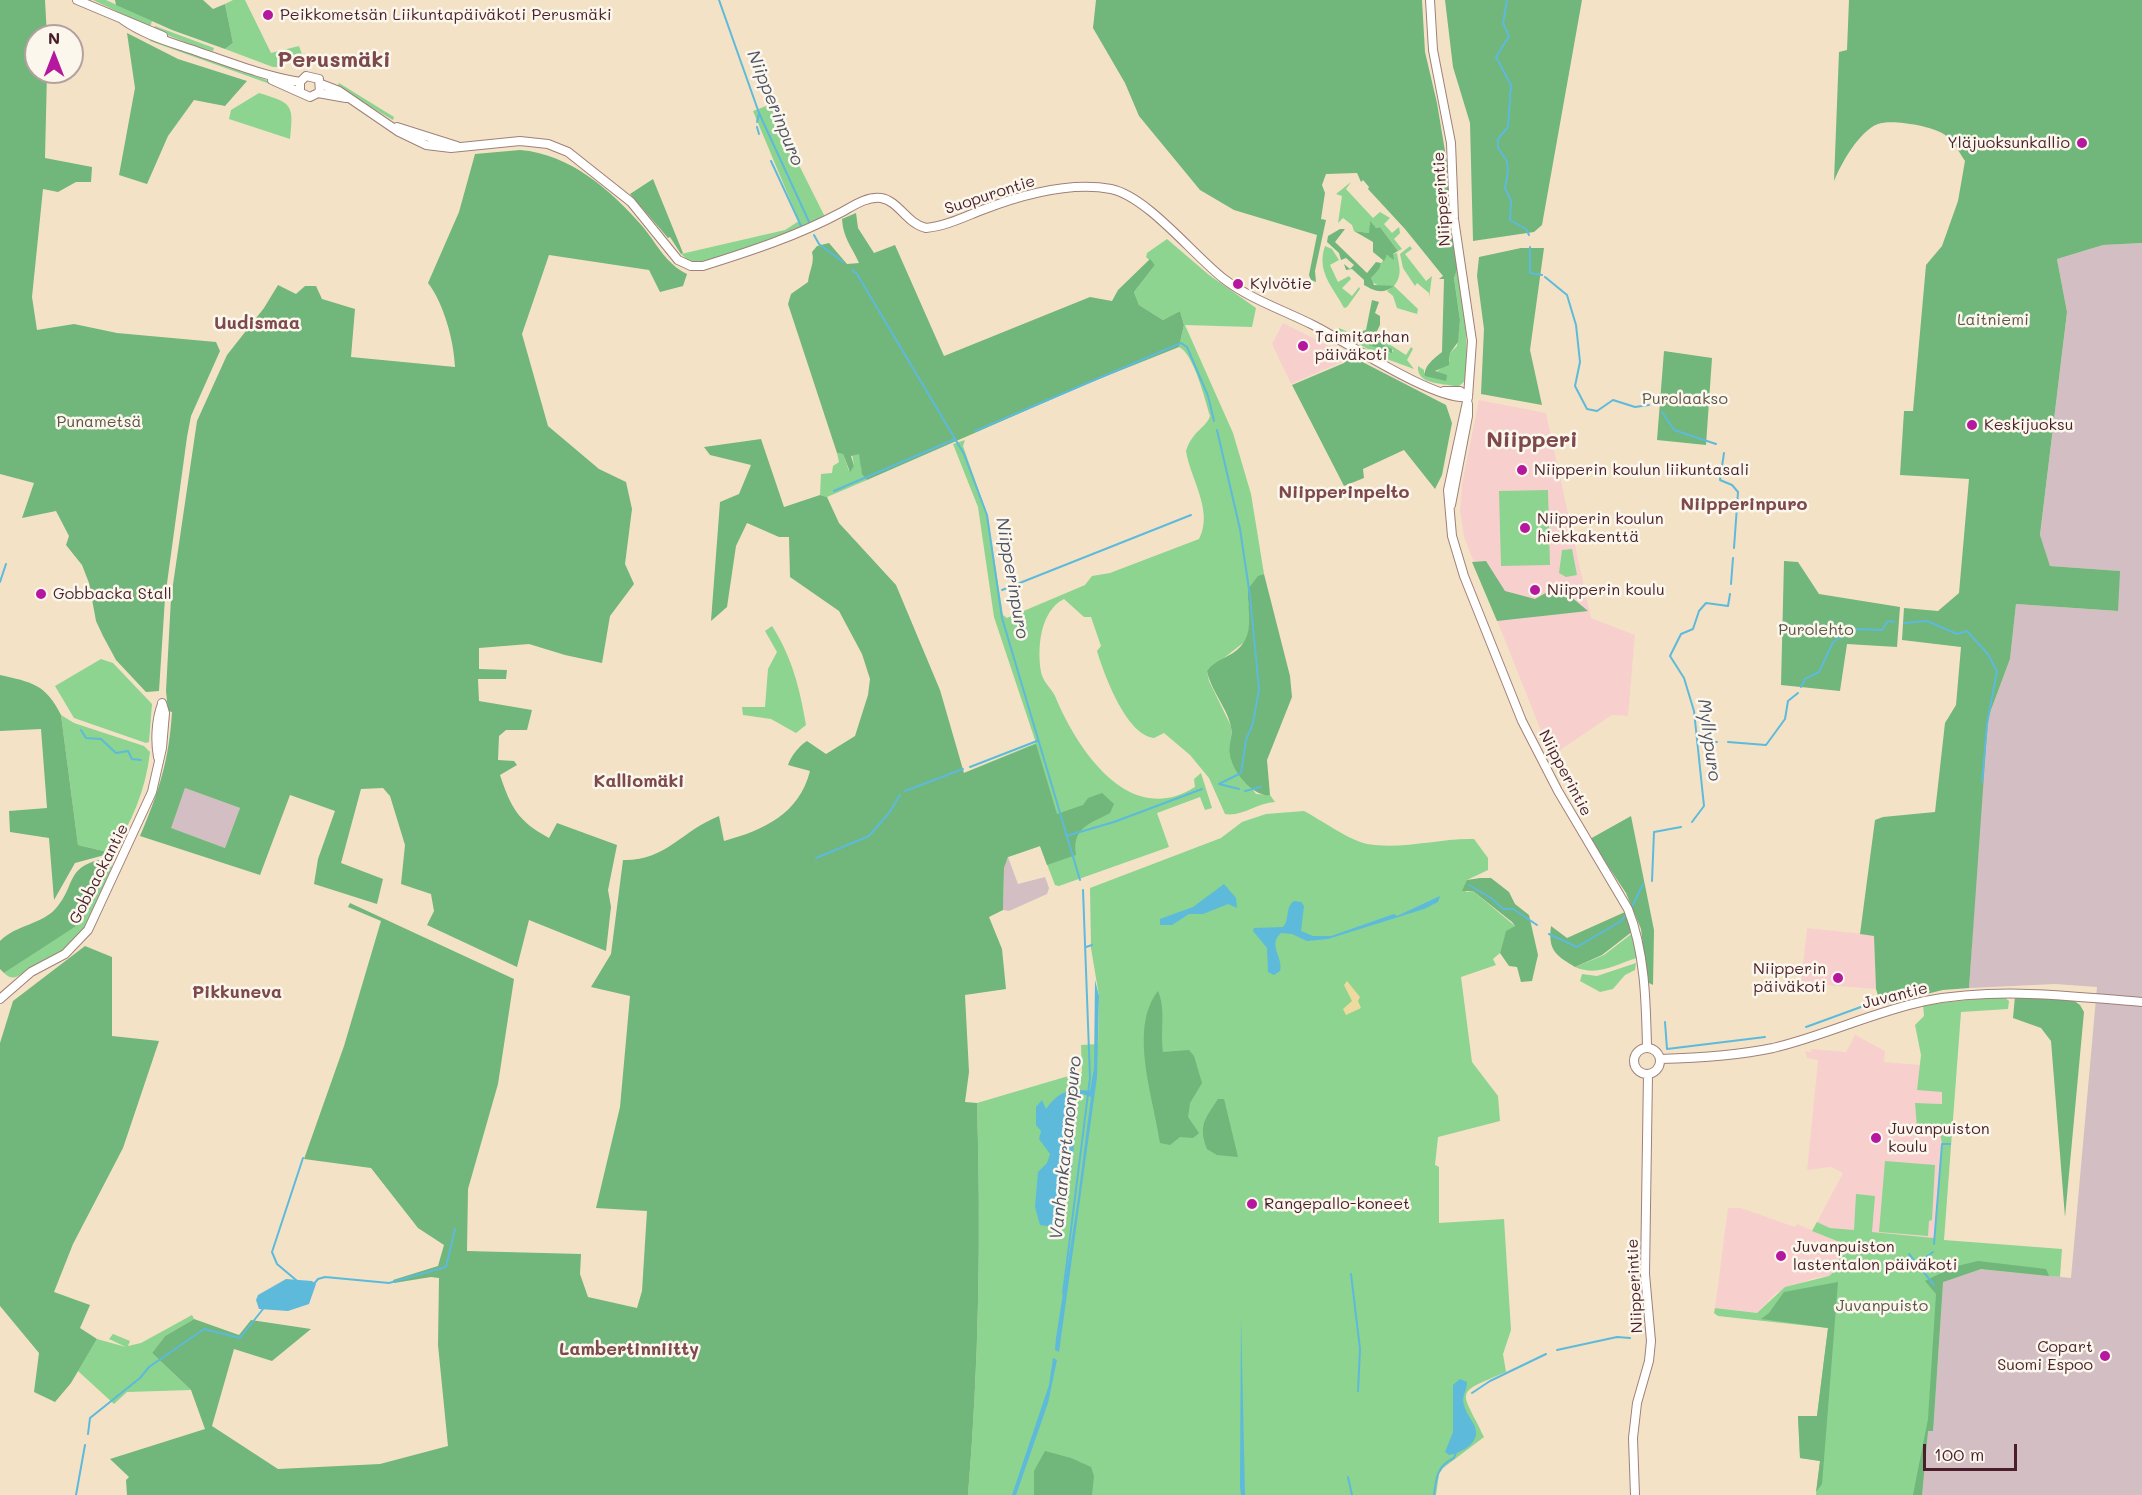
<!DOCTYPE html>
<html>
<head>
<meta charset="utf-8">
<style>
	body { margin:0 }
	#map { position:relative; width:2142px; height:1495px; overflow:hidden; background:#f4e2c7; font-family:Mali,sans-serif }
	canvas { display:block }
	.north { position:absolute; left:24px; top:24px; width:60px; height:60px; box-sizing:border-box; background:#fbf7ec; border:2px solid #b4a19f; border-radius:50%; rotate:0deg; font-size:16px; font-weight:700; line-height:24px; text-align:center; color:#4a1f2b }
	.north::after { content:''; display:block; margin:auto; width:21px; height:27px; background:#b5179e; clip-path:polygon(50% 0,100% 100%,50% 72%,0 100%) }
	.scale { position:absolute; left:1923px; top:1444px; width:94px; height:27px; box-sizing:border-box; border:3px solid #4a1f2b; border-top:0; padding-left:8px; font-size:18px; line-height:21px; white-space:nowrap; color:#4a1f2b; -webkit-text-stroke:4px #fbf7ec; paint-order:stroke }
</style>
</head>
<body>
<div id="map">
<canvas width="2142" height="1495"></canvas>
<div class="north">N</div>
<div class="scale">100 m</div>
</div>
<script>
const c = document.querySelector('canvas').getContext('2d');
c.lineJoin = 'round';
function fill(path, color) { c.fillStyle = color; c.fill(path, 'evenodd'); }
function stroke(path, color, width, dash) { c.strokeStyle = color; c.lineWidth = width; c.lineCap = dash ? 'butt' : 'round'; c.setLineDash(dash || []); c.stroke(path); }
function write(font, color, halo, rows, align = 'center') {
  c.font = font + ' Mali,sans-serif'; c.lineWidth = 5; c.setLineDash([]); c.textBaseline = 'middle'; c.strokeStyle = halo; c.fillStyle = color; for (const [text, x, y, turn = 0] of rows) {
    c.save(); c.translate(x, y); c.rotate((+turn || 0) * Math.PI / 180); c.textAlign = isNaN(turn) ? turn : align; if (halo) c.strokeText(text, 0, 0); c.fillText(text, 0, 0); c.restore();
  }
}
const built = new Path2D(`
	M1283 323 1339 351 1342 362 1291 384 1272 344Z
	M1479 400 1546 413 1591 618 1635 635 1628 716 1612 715 1551 756 1464 537 1460 511 1462 485Z
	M1807 928 1874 935 1876 989 1801 983Z
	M1855 1035 1885 1051 1884 1062 1920 1065 1917 1090 1942 1091V1104L1915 1103 1917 1128 1940 1132 1942 1144 1934 1238 1830 1228 1817 1222 1843 1173 1831 1167 1807 1170 1818 1060 1807 1058 1805 1051 1811 1052V1049L1846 1052Z
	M1728 1208H1741L1795 1227 1797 1224 1842 1243 1837 1269 1829 1276 1814 1278 1776 1293 1757 1313 1715 1308Z`);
const industrial = new Path2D(`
	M2142 243V1495H1922L1928 1431 1933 1430 1943 1281 1981 1269 2071 1278 2097 987 2055 984 1969 988 1982 782 1988 718 2010 659 2016 604 2117 611 2119 571 2050 566 2040 536 2067 312 2057 259 2103 245Z
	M185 788 240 808 225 848 170 828Z
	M1008 857 1018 884 1045 877 1049 888 1047 894 1009 911 1003 910 1004 868Z`);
const green = new Path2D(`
	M93 0H106L152 21 150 27Z
	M233 0H245L271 53 299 46 304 60 299 54 280 59 281 67H273L225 49 233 43 225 4Z
	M155 26 214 48 213 51 199 48 153 29Z
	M149 38 264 79 284 89 150 41Z
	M339 83 394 117 393 120 337 87Z
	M259 93C292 103 294 104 290 139L229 119 231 110Z
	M774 103 783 133 825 217C800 228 714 268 691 262 685 261 686 257 681 254L785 230 799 221 753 111Z
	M1351 182 1346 189 1373 218 1380 212 1390 218 1384 224 1392 233 1399 227 1400 233 1394 239 1402 249 1398 251 1380 227 1376 228 1368 223 1371 226 1369 233 1354 231 1352 225 1343 218 1338 223 1342 196 1336 194Z
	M1167 239 1209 275 1256 308 1252 327 1185 325 1233 433 1251 494 1264 574 1258 577 1248 602 1251 616 1247 640 1207 671 1209 681 1231 726V760L1256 794 1270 795 1275 802C1257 803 1242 817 1225 814L1209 778 1190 755 1164 733 1154 738C1126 735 1104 674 1097 651L1101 646 1091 617H1084L1064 599C1040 611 1037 648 1041 672 1043 682 1051 688 1055 696 1077 749 1129 829 1195 787L1194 779 1201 773 1212 808 1205 810 1200 797 1157 813 1169 847 1059 886 1055 885 1040 846 1008 857 964 773 1036 743 994 617 978 507 953 444 965 440 963 446 987 514 1003 615 1007 618 1085 585 1092 576 1110 573 1199 539C1214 511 1190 478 1186 451 1192 431 1207 427 1210 416 1205 400 1194 354 1179 347L1184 325 1180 311 1163 320 1139 305 1134 292 1155 265 1146 257 1147 253Z
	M1325 246 1332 249 1339 260 1330 265 1338 282 1349 276 1351 279 1342 288 1352 296 1359 287 1360 289 1347 307 1344 308C1333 287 1316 272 1325 246Z
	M1410 246 1412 249 1405 254 1426 281 1432 276 1429 298V293L1417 283 1415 286 1403 268 1400 254Z
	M1397 253C1399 266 1403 275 1394 286L1418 309 1417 314 1397 308 1393 296 1387 291 1393 286H1379L1372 282 1371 278 1386 256Z
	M1458 267C1464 306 1469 341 1466 380L1458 387C1447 383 1416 386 1418 366L1424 370V373H1435L1450 361V353L1457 346 1460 320 1454 278Z
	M1339 328 1352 334 1355 340 1378 347 1386 353 1394 351 1374 340 1375 335 1406 355 1411 347 1413 349 1407 360 1414 369 1384 358 1339 333Z
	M837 453 843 454 849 471 854 466 852 454H859L861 458V469L867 480 827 497 820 495 821 474 832 473 833 466 839 462Z
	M1548 490 1550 565 1501 566 1499 491Z
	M1572 549 1577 575 1566 577 1559 573 1562 550Z
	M772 626C792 657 800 689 806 725L796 733 771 719 743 715 742 707H765L768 669 777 652 765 631Z
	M101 659 113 663 152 704 149 742 146 743 74 718 55 686Z
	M61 715 74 723 144 746 150 752C146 789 132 822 112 853L78 845Z
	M1304 811C1321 820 1349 840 1367 844 1403 850 1439 838 1474 839L1488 858V870L1467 880 1466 892 1473 891 1515 926 1506 932 1500 953 1493 959 1496 965 1461 977 1472 1062 1498 1096 1500 1121 1438 1137 1435 1165 1439 1167V1223L1504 1219 1511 1330 1503 1354 1506 1372C1451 1395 1462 1389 1484 1437L1443 1468 1439 1474 1436 1495H968C979 1364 981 1234 977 1103L1082 1072 1081 1045 1098 1044 1099 996 1091 948 1090 888 1221 838 1242 822 1266 814Z
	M107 859 112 866C99 897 90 933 60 953 51 958 40 962 31 968 21 974 14 983 4 973L63 933 104 862 99 860Z
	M1634 932 1637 958C1616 964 1598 977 1575 967L1604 955Z
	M1636 963 1635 970 1625 975 1613 989 1600 992 1580 981 1582 974 1597 976Z
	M2003 996 2009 1001 2008 1009 1961 1012 1944 1240 2062 1249 2060 1277 1981 1269 1943 1282 1933 1431H1928L1922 1495H1816L1820 1461 1800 1458 1798 1416H1817L1828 1328 1718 1316 1714 1313 1715 1308 1757 1313 1785 1287 1829 1276 1837 1269 1842 1243 1812 1231 1817 1222 1830 1228 1854 1230 1856 1194 1875 1196 1872 1232 1934 1238 1942 1144 1940 1132 1917 1128 1915 1103 1942 1104V1092L1917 1090 1921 1055 1915 1025 1924 1016 1923 1005Z
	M1885 1161 1935 1165 1932 1220 1929 1221 1928 1236 1879 1232Z
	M192 1315 194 1319 165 1336 152 1353 191 1390 127 1392 114 1404 78 1371 97 1339 126 1347 109 1339 113 1334 130 1341 128 1346 141 1343Z`);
const forest = new Path2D(`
	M0 0H45L47 36H36V72H47L45 158 92 167 91 182H76L58 192 43 189 32 297 37 330 74 324 117 333 216 342 220 351 191 416 187 437 165 598 159 691 146 692 116 660 103 636 96 621 89 583 82 565 66 545 69 536 56 511 22 518 34 483 0 474Z
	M115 0H203L213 9 225 4 233 43 225 49 172 30 116 5Z
	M1096 0H1422L1425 52 1437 103 1449 175V209L1458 267 1454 278 1460 320 1458 342 1450 353 1449 365 1435 371 1447 375 1446 381 1425 376C1423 366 1436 357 1442 352L1444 279H1439L1443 276 1405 229 1368 189 1369 187 1363 180 1361 182 1357 173 1326 174 1322 185 1325 193 1321 219 1326 220 1315 271 1316 282 1311 280 1309 275 1317 235 1234 210 1200 190 1139 116 1125 83 1093 28Z
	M1445 0H1582L1542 225 1534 232 1473 241 1470 123 1453 67Z
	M1849 0H2142V243L2103 245 2057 259 2067 312 2040 535 2050 566 2120 571 2118 611 2016 604 2010 659 1988 718 1969 988 1943 990 1881 1005 1876 989 1874 936 1860 934 1875 820 1883 817 1935 812 1945 723 1956 705 1961 647 1902 640 1904 608 1938 611 1959 593 1969 479 1900 475 1904 411H1913L1926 265 1942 246 1958 201 1965 161C1959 152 1952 138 1942 133 1929 126 1892 119 1878 124 1859 131 1841 164 1834 181L1839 52 1847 50Z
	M127 33 178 59 247 81 225 106 194 100 168 136 147 184 119 175 135 88Z
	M520 150C570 154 611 190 643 227 657 244 666 264 687 274L683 286 660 292 649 270 549 255 522 334 548 426 599 469 626 482 632 509 625 564 634 584 610 616 602 663 565 655 529 644 479 648V669L507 670 506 679H478L479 701 532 710 527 730H506L499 736 498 760 514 761 517 765 500 775C511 808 518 821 549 838L557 823 617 845 608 890 611 907 606 951 529 920 517 967 427 925 434 911 431 894 401 884 405 845 390 796 383 788 361 789 341 863 383 879 377 904 314 884 318 859 335 811 290 795 260 875 140 836C159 792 169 760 172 712L168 711 166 691 171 598 197 421 227 355 264 308 278 285 296 294 305 286H316L322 299 355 309 351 357 455 367C454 341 444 304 428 283L459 212 475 154ZM185 788 240 808 225 848 171 828Z
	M653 179 683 253 681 254 670 237 668 238 630 194Z
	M856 213 858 228 874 253 895 245 944 356 1090 297 1112 301 1118 290 1150 259 1155 265 1134 292 1139 305 1163 320 1180 311 1184 325 1179 347 1089 383 867 480 862 474 859 454 851 456 854 466 850 472 843 454 837 453 788 304 791 294 808 282C809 271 815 263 812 252L817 246 829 243 847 264 859 263C852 247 843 238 842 219Z
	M1370 221 1376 228 1380 227 1398 251 1393 254 1394 260 1387 255 1384 261 1373 252V242L1354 231 1369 233Z
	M1340 229H1345L1335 242 1367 273 1376 262 1381 263 1379 269 1371 278 1374 285 1394 286C1383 294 1376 292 1364 285V280L1352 269 1346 270 1344 264 1350 269 1354 265 1346 258 1341 260 1339 253 1327 242 1328 236Z
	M1521 248H1544L1530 350 1542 405 1481 394 1484 329 1477 276 1479 257Z
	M1372 300 1379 302 1375 313 1380 316V325L1373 339 1392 349V353L1355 340 1352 334 1366 330Z
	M1664 351 1712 358 1706 445 1657 440Z
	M1347 354 1446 405 1452 423 1442 475 1435 489 1404 450 1363 469 1364 478 1344 486 1292 385 1344 363Z
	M761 439 784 507 820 495 827 497 839 523 896 585 940 690 964 773 1036 744 1057 814 1083 805 1088 798 1102 793 1114 804 1110 813C1092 823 1071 827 1076 855L1047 865 1040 846 1008 857 1004 868 1003 910 989 917 1002 949 1006 989 965 995 969 1072 965 1102 977 1103C981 1234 979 1364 968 1495H127L126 1480 129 1477 110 1459 205 1429 191 1390 152 1353 165 1336 194 1319 239 1335 251 1320 311 1329 272 1361 234 1349 212 1426 278 1469 380 1464 448 1446 438 1345 439 1278 431 1277 394 1283 393 1280 438 1266 444 1245 418 1228 371 1168 304 1159 344 1046 381 921 348 907 350 903 514 979 498 1084 468 1189 467 1251 581 1254 580 1274 588 1297 637 1308 642 1291 647 1211 596 1208 620 1107 630 996 591 987 611 954 623 860C666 861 681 831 719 816L724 841C764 830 799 814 810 771L788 765C791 756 799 746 807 741L826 754 855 736 868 695 870 679 862 654 839 611 790 577 789 537H779L747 523 736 546 727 607 711 621 720 502 739 494 751 465 710 455 704 447Z
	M1486 561 1505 591 1535 599 1558 586 1588 611 1497 621 1472 562Z
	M1784 561 1798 562 1819 594 1900 607 1897 647 1847 644 1840 691 1781 685Z
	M1264 574 1290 676 1292 697 1267 760 1270 795C1254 798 1232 771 1230 755 1228 746 1233 737 1231 727 1228 709 1211 691 1207 671 1215 661 1223 659 1233 653 1257 637 1247 613 1248 589L1258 576Z
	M0 675C31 682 46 684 61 715L78 845 112 853 75 863 54 900 49 838 10 832 9 811 47 808 41 729 0 731Z
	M1631 816 1654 930 1653 985 1647 982 1641 929 1626 893 1590 839Z
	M99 860 104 862 105 870 81 914 79 924 4 973 0 969V941C15 925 44 924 57 907 75 886 66 868 99 860Z
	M1480 878H1491L1509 892 1515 904 1529 915 1538 955 1532 981 1521 982 1517 967 1509 966 1500 953 1506 931 1515 926 1512 922 1473 891H1462L1467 880Z
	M1625 912 1633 931 1602 955 1575 967C1555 955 1548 950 1551 926L1567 938Z
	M85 946 112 957V1036L159 1041 123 1148 73 1244 54 1292 90 1305 80 1328 97 1339 71 1383 55 1402 34 1392 39 1353 0 1306V1043L13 1001Z
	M1158 991C1166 1009 1160 1031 1163 1052L1189 1050 1194 1056 1202 1083 1190 1103 1188 1117 1199 1133 1193 1138 1180 1137 1170 1145 1160 1143C1154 1099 1128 1029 1158 991Z
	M2015 996 2073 1000 2080 1005 2084 1012 2065 1217 2051 1041 2041 1028 2013 1018Z
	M1218 1099H1224L1238 1157 1217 1155 1207 1149C1198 1125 1205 1119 1218 1099Z
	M1978 1261 2046 1269 2049 1276 1981 1269 1943 1282 1933 1431H1928L1922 1495H1913L1928 1419 1936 1294 1925 1281 1953 1267Z
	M1838 1282 1822 1484 1816 1492 1820 1461 1800 1458 1798 1416H1817L1828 1328 1761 1319 1769 1313 1784 1292Z
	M1045 1451 1071 1458 1091 1467 1094 1476 1092 1495H1034V1471Z`);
const sand = new Path2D(`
	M1347 981 1360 997 1358 1001 1361 1008 1346 1015 1343 1009 1352 1001 1344 985Z`);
const water = new Path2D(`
	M1224 884 1236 898 1237 908 1228 904 1203 914H1189L1172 925H1160V919L1193 907Z
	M1440 896 1438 902 1424 909 1328 939 1307 941 1292 934 1281 933C1267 945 1284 958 1280 971L1274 975 1268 972 1267 948 1253 931 1254 928 1283 927C1290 919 1285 907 1294 901L1301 902 1304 906 1301 931 1313 936H1331L1394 914 1397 916Z
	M1095 980 1099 996 1097 1077 1059 1352 1055 1350 1056 1338 1077 1205 1091 1097 1083 1094 1078 1100 1072 1167 1059 1224 1055 1227 1040 1225 1035 1207 1038 1172 1047 1163 1050 1154 1039 1139 1041 1131 1036 1125V1107L1042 1100 1046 1109C1058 1092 1069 1088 1090 1091L1094 1068Z
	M286 1279 312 1281 316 1284 309 1304 288 1311 259 1309 256 1300 258 1295Z
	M1241 1316 1245 1495H1241L1240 1487Z
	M1053 1358 1057 1360 1048 1403 1016 1495H1012L1049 1385Z
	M1460 1379 1467 1382C1467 1391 1461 1397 1464 1405 1466 1414 1472 1419 1475 1427 1481 1443 1461 1453 1449 1455L1445 1452 1453 1432V1385Z`);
const stream = new Path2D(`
	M719 0 759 113 810 224
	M1507 0 1503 23 1509 36 1496 57 1511 85 1508 127 1498 139V148L1507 161 1508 171 1505 188 1511 201 1510 220 1526 229 1529 235
	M757 122 759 114
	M757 127 759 134
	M771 161 802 228
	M814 235 819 244 843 262
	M1530 247V273L1542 275
	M852 270 857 274 964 454 987 515 1002 618 1080 880
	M1545 277 1567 295 1576 325 1580 362 1575 386 1587 409 1597 411 1613 400 1635 407 1649 405
	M1662 412 1674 430 1716 444
	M1217 430 1240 529 1250 596 1259 689 1253 723 1246 740 1241 773 1219 784
	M975 431 1181 343 1187 347 1208 396 1214 421
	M1724 453 1720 480 1732 485 1738 492 1734 548
	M834 491 955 439
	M0 582 6 564
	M1731 584 1733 558
	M1002 590 1191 515
	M1904 623 1927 621 1957 634 1967 631 1987 653 1997 671 1987 724 1982 782
	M1801 687 1805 679 1819 672 1833 642 1855 629 1882 630 1888 621 1894 622
	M81 730 86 738 101 739 116 753 128 751 132 759 141 760
	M1697 742H1717
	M1728 742 1766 745 1785 719 1788 701 1798 693
	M970 767 1037 741
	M1219 784 1239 789
	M905 791 963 769
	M1245 791 1261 787
	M1692 822 1704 806 1694 711 1684 678 1670 656 1681 634 1693 629 1699 611 1706 603 1728 606 1730 594
	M1066 836 1114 822 1202 789
	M816 858 869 836 889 813 900 795
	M1652 881 1654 832 1681 827
	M1469 885 1491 898 1503 909H1513L1537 925
	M1633 905 1643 884
	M1549 934 1577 947 1621 921 1625 916
	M1086 947 1092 945
	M1665 1022 1667 1049 1765 1037
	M1806 1027 1891 996
	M1934 1244 1942 1144H1950
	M1909 1254 1934 1285
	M1917 1264 1933 1252
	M1351 1274 1360 1349 1358 1391
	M296 1280 277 1264 272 1252 303 1158
	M313 1285 318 1279 325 1277 389 1283 446 1267 455 1229
	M1063 1293 1090 1078 1083 890
	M1557 1350 1617 1337 1630 1338
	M1472 1393 1490 1381 1546 1354
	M88 1434 90 1418 140 1378 149 1367 204 1329 240 1338 263 1309
	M1348 1477 1352 1495
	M76 1495 85 1445
	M1434 1495C1436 1478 1437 1466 1454 1458L1456 1452`);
const tertiary = new Path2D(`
	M77 0 163 36
	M1430 0 1433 50 1451 143 1454 219 1472 341 1468 397 1448 490 1452 536 1464 576 1522 721 1558 791 1628 909C1645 952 1646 1001 1647 1047
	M123 20C146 36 170 42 196 51 231 63 264 76 300 82
	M272 80 310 97 320 92 319 79 306 76 300 82V91
	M321 84 339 91 399 132 426 145 451 148 520 141 548 144 568 152 631 202 678 260 691 266H703C751 251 797 236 842 212 853 206 867 196 881 198 899 201 907 224 926 228 946 226 964 217 982 210 1021 195 1069 181 1111 189 1148 197 1193 255 1224 279 1250 299 1283 310 1313 325 1345 341 1436 402 1468 397
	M318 93 346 98
	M397 127 457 146
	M1444 391H1460L1468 397
	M1451 505 1468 416V404
	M158 757C155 741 156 720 162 704
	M0 999 31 972 65 954 88 930 152 792 162 748 165 713 162 703
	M1634 1061a13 13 0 1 1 26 0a13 13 0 1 1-26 0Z
	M1660 1059C1698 1058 1735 1056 1773 1048 1824 1036 1873 1012 1925 1001 1997 987 2069 996 2142 1002
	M1635 1495 1633 1438 1637 1403 1649 1361 1651 1341 1645 1274 1648 1074`);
const markers = [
	[268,15,6,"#b5179e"],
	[2082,143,6,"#b5179e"],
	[1238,284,6,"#b5179e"],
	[1303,346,6,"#b5179e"],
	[1972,425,6,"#b5179e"],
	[1522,470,6,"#b5179e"],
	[1525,528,6,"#b5179e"],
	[1535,590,6,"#b5179e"],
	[41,594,6,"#b5179e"],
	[1838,978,6,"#b5179e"],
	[1876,1138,6,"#b5179e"],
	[1252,1204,6,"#b5179e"],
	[1781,1256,6,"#b5179e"],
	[2105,1356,6,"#b5179e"]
];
const poiNames = [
	["Peikkometsän Liikuntapäiväkoti Perusmäki",280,15],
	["Yläjuoksunkallio",2070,143,"right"],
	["Kylvötie",1250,284],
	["Taimitarhan",1315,337],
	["päiväkoti",1315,355],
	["Keskijuoksu",1984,425],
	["Niipperin koulun liikuntasali",1534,470],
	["Niipperin koulun",1537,519],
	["hiekkakenttä",1537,537],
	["Niipperin koulu",1547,590],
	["Gobbacka Stall",53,594],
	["Niipperin",1826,969,"right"],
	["päiväkoti",1826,987,"right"],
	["Juvanpuiston",1888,1129],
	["koulu",1888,1147],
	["Rangepallo-koneet",1264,1204],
	["Juvanpuiston",1793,1247],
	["lastentalon päiväkoti",1793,1265],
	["Copart",2093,1347,"right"],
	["Suomi Espoo",2093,1365,"right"]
];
const streetNames = [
	["Suopurontie",990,195,-18],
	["Niipperintie",1442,199,-94],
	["Niipperintie",1565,773,62],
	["Gobbackantie",99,874,-63],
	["Juvantie",1895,996,-14],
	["Niipperintie",1635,1286,-93]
];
const parkNames = [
	["Laitniemi",1993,320],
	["Purolaakso",1685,399],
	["Punametsä",99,422],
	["Purolehto",1816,630],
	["Juvanpuisto",1882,1306]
];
const waterNames = [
	["Niipperinpuro",775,108,68],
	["Niipperinpuro",1012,578,80],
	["Myllypuro",1709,740,82],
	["Vanhankartanonpuro",1066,1148,-84]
];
const neighbourhoodNames = [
	["Uudismaa",257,323],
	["Niipperinpelto",1344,492],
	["Niipperinpuro",1744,504],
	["Kalliomäki",639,781],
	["Pikkuneva",237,992],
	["Lambertinniitty",629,1349]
];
const districtNames = [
	["Perusmäki",334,60],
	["Niipperi",1532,440]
];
fill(built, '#f7d0cd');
fill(industrial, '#d2bec3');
fill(green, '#8cd490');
fill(forest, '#71b67a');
fill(sand, '#eeda9e');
fill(water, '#5dbadb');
stroke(stream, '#5dbadb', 2);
stroke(tertiary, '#9f8079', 10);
stroke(tertiary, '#fff', 8);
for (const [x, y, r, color] of markers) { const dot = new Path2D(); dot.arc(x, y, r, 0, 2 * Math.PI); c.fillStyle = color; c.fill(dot); stroke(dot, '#fbf7ec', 2); }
write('16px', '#4a1f2b', '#fbf7ec', poiNames, 'left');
write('16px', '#4a1f2b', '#fbf7ec', streetNames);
write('16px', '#5e5549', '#fbf7ec', parkNames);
write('italic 18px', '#515569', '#fbf7ec', waterNames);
write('bold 18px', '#7e494c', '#fbf7ec', neighbourhoodNames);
write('bold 22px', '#7e494c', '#fbf7ec', districtNames);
</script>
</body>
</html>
